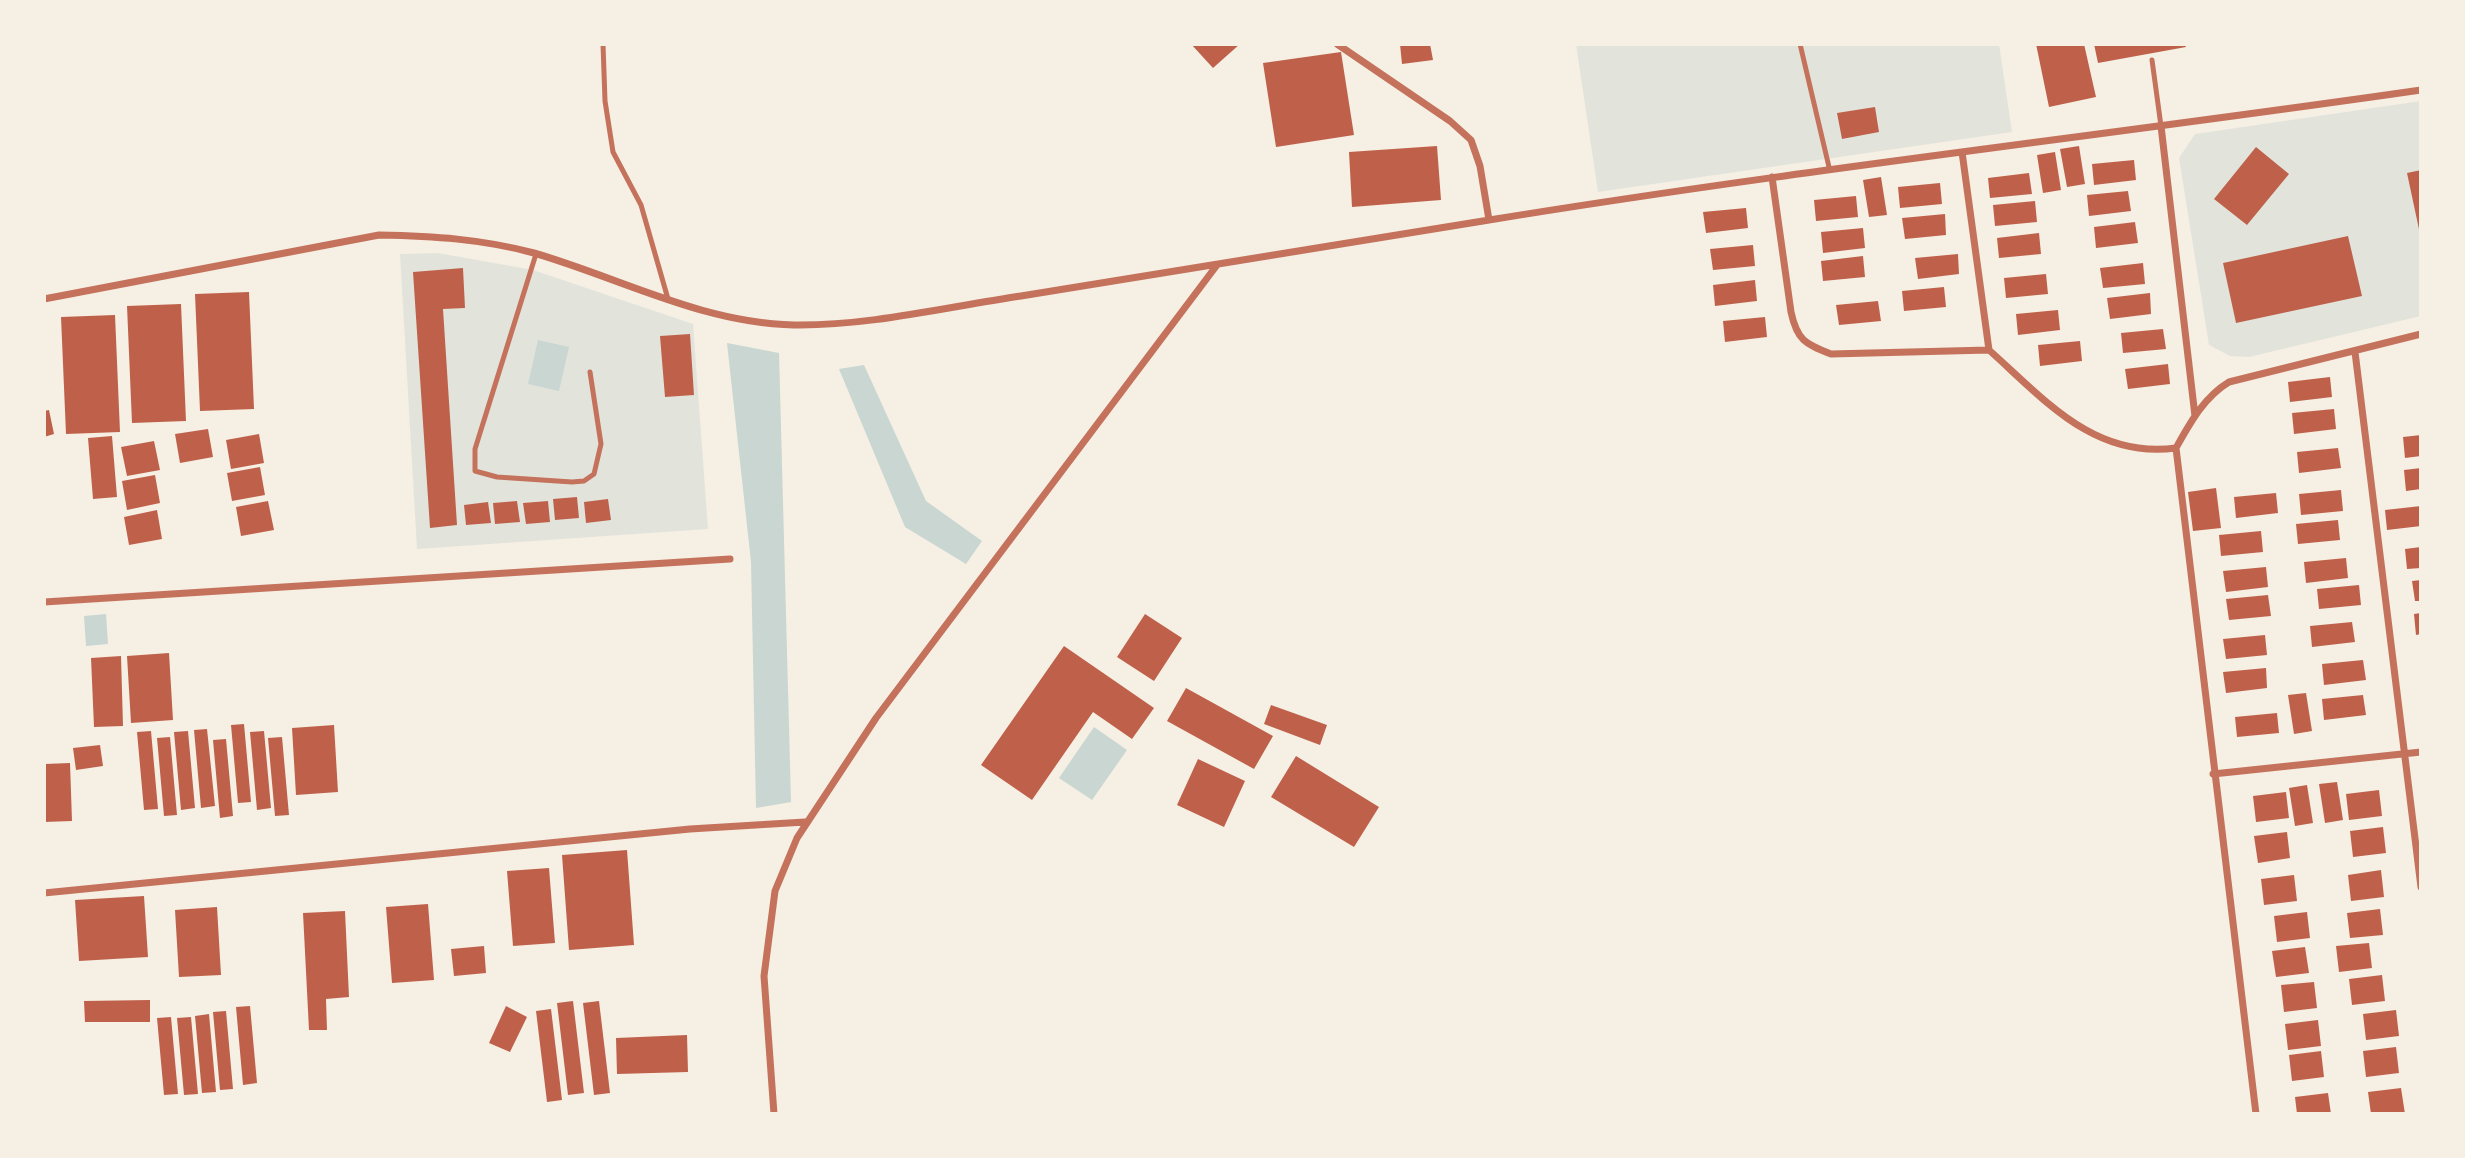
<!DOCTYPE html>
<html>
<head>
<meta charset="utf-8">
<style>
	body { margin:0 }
	#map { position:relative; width:2465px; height:1158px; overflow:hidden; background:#f6efe4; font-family:"Asap Condensed",sans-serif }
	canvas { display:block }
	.frame { position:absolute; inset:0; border:46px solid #f6efe4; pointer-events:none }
</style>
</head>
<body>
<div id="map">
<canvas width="2465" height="1158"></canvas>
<div class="frame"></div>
</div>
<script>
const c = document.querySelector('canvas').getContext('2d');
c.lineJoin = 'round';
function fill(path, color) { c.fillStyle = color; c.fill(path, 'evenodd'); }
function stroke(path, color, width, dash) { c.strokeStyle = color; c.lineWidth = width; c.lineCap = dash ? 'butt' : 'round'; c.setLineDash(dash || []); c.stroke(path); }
const green = new Path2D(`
	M1576 44H1999L2012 132 1598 192Z
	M2421 101V316L2249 357 2230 356 2209 345 2179 158 2195 134Z
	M438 253 533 270 693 324 708 529 417 549 400 254Z`);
const water = new Path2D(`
	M538 340 569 347 559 391 528 384Z
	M727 343 779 353 791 802 756 808 751 562Z
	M864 365 926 501 982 541 966 564 905 527 839 369Z
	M106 614 108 644 86 646 84 616Z
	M1094 727 1127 750 1092 800 1059 778Z`);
const building = new Path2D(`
	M1191 44H1240L1213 68Z
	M1400 44H1430L1433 60 1402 64Z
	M2036 44H2084L2096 97 2049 107Z
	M2094 44H2185L2186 47 2098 63Z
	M1341 52 1354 135 1276 147 1263 63Z
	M1875 107 1879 132 1842 139 1837 113Z
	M1437 146 1441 200 1352 207 1349 152Z
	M2079 146 2085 184 2067 187 2060 149Z
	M2256 147 2289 174 2247 225 2214 199Z
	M2055 152 2061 190 2043 193 2037 155Z
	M2134 160 2136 180 2094 185 2092 164Z
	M2421 170V234H2420L2407 173Z
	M2029 173 2032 194 1990 198 1988 178Z
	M1881 177 1887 215 1869 217 1863 180Z
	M1940 183 1942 204 1900 208 1898 187Z
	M2128 191 2131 211 2089 216 2087 195Z
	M1856 196 1858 217 1816 221 1814 200Z
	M2035 201 2037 222 1995 226 1993 205Z
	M1746 208 1748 228 1706 233 1703 212Z
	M1945 214 1946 235 1905 239 1902 218Z
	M2135 222 2138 243 2096 248 2094 227Z
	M1863 228 1865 248 1823 253 1821 232Z
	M2039 233 2041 254 1999 258 1997 238Z
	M2348 236 2362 296 2236 323 2223 263Z
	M1753 245 1755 266 1713 270 1710 249Z
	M1958 254 1959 274 1918 279 1915 258Z
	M1863 256 1865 277 1823 281 1821 261Z
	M2143 263 2145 284 2103 288 2100 268Z
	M463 268 465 308 443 309 457 525 430 528 413 272Z
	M2046 274 2048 294 2006 298 2004 278Z
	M1755 280 1757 301 1715 306 1713 285Z
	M1944 287 1946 307 1904 311 1902 291Z
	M249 292 254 409 200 411 195 294Z
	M2150 293 2151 314 2110 319 2107 298Z
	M1878 301 1881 321 1839 325 1836 305Z
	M181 304 186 421 132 423 127 306Z
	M2058 310 2060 330 2018 335 2016 314Z
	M115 315 120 432 66 434 61 317Z
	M1765 317 1767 337 1725 342 1723 321Z
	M2163 329 2166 349 2123 353 2121 333Z
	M690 334 694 395 665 397 660 336Z
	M2080 341 2082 361 2040 366 2038 345Z
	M2168 364 2170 384 2128 389 2125 369Z
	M2330 377 2332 397 2290 402 2288 382Z
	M2334 409 2336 429 2294 434 2292 413Z
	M49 410 54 434 44 437V411Z
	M208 429 213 457 180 463 175 434Z
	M259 434 264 463 231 469 226 440Z
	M2421 435V456L2405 458 2403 437Z
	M112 436 117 497 93 499 88 438Z
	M154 441 160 470 127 476 121 447Z
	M2338 448 2341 468 2299 473 2297 452Z
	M260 467 265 495 232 501 227 473Z
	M2421 468V489L2406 491 2404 470Z
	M155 475 160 503 127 510 122 481Z
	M2216 488 2221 528 2193 531 2188 492Z
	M2341 490 2343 511 2301 515 2299 494Z
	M2276 493 2278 513 2236 518 2234 497Z
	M577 497 579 518 555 520 553 499Z
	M608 499 611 520 586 523 584 502Z
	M268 501 274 530 241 536 236 507Z
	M517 501 520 522 495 524 493 503Z
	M548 501 550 522 526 524 523 503Z
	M488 502 491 523 466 525 464 505Z
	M2421 506V526L2387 530 2385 510Z
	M157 510 162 539 129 545 124 517Z
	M2338 520 2340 540 2298 544 2296 524Z
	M2261 531 2263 552 2221 556 2219 535Z
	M2421 547V568L2407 569 2405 549Z
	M2346 558 2348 578 2306 583 2304 562Z
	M2266 567 2268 587 2226 592 2223 571Z
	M2421 580V601H2415L2412 581Z
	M2359 585 2361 605 2319 609 2317 589Z
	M2268 595 2271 616 2229 620 2226 599Z
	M2421 613V634L2416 635 2414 614Z
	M1145 614 1182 638 1154 681 1117 657Z
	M2352 622 2355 642 2312 647 2310 626Z
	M2265 635 2267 655 2226 659 2223 639Z
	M1064 646 1154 708 1132 739 1093 712 1032 800 981 765Z
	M169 653 173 720 131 723 127 656Z
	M121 656 123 726 94 727 91 658Z
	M2363 660 2366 680 2324 685 2322 664Z
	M2266 668 2267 688 2226 693 2223 672Z
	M1186 688 1273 736 1254 769 1167 721Z
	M2306 693 2312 731 2294 734 2288 695Z
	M2363 695 2366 715 2324 720 2322 699Z
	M1271 705 1327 725 1320 745 1264 724Z
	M2277 713 2279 733 2237 737 2235 717Z
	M244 724 251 802 238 803 231 725Z
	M334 725 338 792 296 795 292 728Z
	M207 729 215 806 201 808 194 730Z
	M151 731 158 809 144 810 137 732Z
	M188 731 195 808 181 810 174 732Z
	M264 731 271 808 257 810 250 732Z
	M170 737 177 815 164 816 157 738Z
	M282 737 289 815 275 816 268 738Z
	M226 739 233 816 220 818 213 740Z
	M100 745 103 766 76 770 73 748Z
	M1296 756 1379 807 1354 847 1271 797Z
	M1198 759 1245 781 1224 827 1177 805Z
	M70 763 72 821 44 822 45 764Z
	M2337 782 2343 820 2325 823 2319 784Z
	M2307 785 2313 823 2295 826 2289 788Z
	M2379 790 2382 816 2349 820 2346 794Z
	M2286 792 2289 818 2256 822 2253 796Z
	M2383 827 2386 853 2353 857 2350 831Z
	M2287 832 2290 858 2258 863 2254 836Z
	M627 850 634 945 569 950 562 855Z
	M549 868 555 943 513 946 507 871Z
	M2381 870 2384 897 2351 901 2348 875Z
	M2294 875 2297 901 2264 905 2261 879Z
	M144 896 148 957 79 961 75 900Z
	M428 904 434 980 392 983 386 907Z
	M217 907 221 975 179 977 175 910Z
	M2380 909 2383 935 2350 938 2347 913Z
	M345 911 349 997 326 999 327 1030H309L303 913Z
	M2307 912 2310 938 2277 942 2274 916Z
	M2369 943 2372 968 2339 972 2336 946Z
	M484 946 486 973 454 976 451 949Z
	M2305 947 2309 973 2276 977 2272 951Z
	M2382 975 2385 1001 2352 1005 2349 979Z
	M2314 982 2317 1008 2284 1012 2281 985Z
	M150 1000V1022H85L84 1001Z
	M573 1001 584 1093 568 1095 557 1003Z
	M599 1001 610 1093 594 1095 583 1003Z
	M250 1006 257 1083 243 1085 236 1007Z
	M506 1006 527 1017 510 1052 489 1043Z
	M551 1009 562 1100 547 1102 536 1011Z
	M2396 1010 2399 1036 2366 1040 2363 1014Z
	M226 1011 233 1089 220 1090 213 1012Z
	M209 1014 216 1092 202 1093 195 1016Z
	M171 1017 178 1094 164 1095 157 1018Z
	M191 1017 198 1094 184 1095 177 1018Z
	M2318 1020 2321 1046 2288 1050 2285 1024Z
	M687 1035 688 1072 617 1074 616 1038Z
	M2396 1047 2399 1073 2366 1077 2363 1051Z
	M2321 1051 2324 1077 2292 1081 2289 1055Z
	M2401 1088 2405 1114H2371L2368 1092Z
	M2328 1093 2331 1114H2297L2295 1097Z`);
const service = new Path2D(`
	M603 44 605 101 613 152 641 205 668 299
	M1800 44 1829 167
	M2152 60 2161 126
	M536 254 475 449V471L497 477 572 482 584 481 594 474 601 444 590 372`);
const minor = new Path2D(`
	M1337 44 1450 121 1471 140 1480 166 1489 220
	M2161 126 2195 416
	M1962 152 1989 350
	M1772 177 1791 312C1797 340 1805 344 1831 354L1989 350C2045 400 2094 459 2176 448
	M44 299 379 235C433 236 482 239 534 253 620 278 702 323 794 325 869 326 946 307 1021 296 1175 272 1329 245 1483 221 1795 170 2109 135 2421 90
	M2355 352 2421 887
	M2176 448 2256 1114
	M2176 448C2190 423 2204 397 2229 382L2421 334
	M44 602 730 559
	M2213 774 2421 752
	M44 893 690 829 805 822
	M774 1114 764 976 775 891 797 838 876 718 1217 265`);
fill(green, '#e2e4dc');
fill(water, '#c9d6d2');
fill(building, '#bf614a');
stroke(service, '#c5725c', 5);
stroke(minor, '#c5725c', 7);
</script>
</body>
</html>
